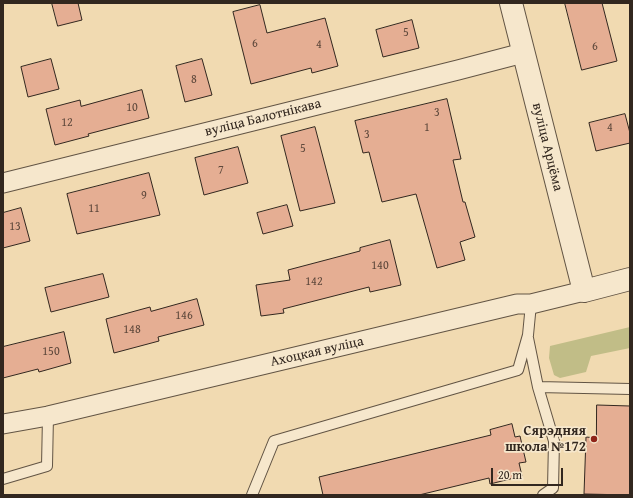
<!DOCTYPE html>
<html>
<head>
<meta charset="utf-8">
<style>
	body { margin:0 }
	#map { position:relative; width:633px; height:498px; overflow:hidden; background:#f1dab1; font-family:"Gentium Book Plus",serif }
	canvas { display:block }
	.frame { position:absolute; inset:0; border:4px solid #32271f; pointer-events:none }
	.scale { position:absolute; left:491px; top:468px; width:72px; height:18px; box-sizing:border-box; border:2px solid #32271f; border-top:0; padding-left:5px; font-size:12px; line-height:14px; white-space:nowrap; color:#32271f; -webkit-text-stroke:3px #f6e7cc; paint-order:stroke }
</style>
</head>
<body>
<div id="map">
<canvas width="633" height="498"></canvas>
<div class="frame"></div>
<div class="scale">20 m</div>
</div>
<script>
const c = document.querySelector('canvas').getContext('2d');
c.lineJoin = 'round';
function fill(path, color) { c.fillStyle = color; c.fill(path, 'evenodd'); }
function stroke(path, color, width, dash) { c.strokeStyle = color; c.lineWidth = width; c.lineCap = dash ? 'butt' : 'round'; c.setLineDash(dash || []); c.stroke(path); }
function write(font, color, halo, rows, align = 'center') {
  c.font = font + ' "Gentium Book Plus",serif'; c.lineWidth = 3.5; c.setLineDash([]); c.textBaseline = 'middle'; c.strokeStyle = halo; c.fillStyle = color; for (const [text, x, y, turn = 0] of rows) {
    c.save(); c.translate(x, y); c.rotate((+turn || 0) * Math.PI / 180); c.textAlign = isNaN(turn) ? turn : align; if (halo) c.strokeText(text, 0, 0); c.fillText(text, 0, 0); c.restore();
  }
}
const green = new Path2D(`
	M630 327V348L591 356 586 372 560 378 554 375 549 358 550 346Z`);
const building = new Path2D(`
	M52 3H78L82 20 58 26Z
	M565 3H602L617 61 582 70Z
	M260 5 267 33 325 18 338 66 312 73 311 68 251 84 233 12Z
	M412 20 419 48 383 57 376 30Z
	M51 59 59 89 28 97 21 67Z
	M202 59 212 95 185 102 176 66Z
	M142 90 149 118 88 134 89 136 55 145 46 109 80 100 81 106Z
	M447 99 461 159 453 160 463 202H465L475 237 460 242 465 260 437 268 416 194 382 202 369 152 363 153 355 121Z
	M625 114 630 133V143L596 151 589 123Z
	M315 127 335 203 300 211 281 136Z
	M238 147 248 183 204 195 195 158Z
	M149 173 160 215 77 234 67 194Z
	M287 205 293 226 263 234 257 213Z
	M21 208 30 241 3 248V213Z
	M390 240 401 285 370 292 369 287 283 309 284 313 261 316 256 285 290 280 288 270 360 251V248Z
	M103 274 109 297 51 312 45 288Z
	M197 299 204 325 158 337 159 341 114 353 106 319 150 307 151 311Z
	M64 332 71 363 39 372 38 369 3 378V347Z
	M597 405 630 406V495L584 494 586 437 596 438Z
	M512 424 515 437 520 436 526 462 519 463 522 476 490 484 489 478 419 495H323L319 477 491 435 490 430Z`);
const service = new Path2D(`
	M528 338 538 387 554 441 553 488 543 495
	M538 387 630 389
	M3 479 47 466 48 416
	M252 495 274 441 518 370 528 335 531 304`);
const minor = new Path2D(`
	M3 183 458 70 523 53
	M3 424 48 416 517 304H531L584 291`);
const tertiary = new Path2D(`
	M511 3 584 291 630 279`);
const markers = [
	[594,439,4,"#8f2418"]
];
const numberNames = [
	["5",406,33],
	["6",255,44],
	["4",319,45],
	["6",595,47],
	["8",194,80],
	["10",132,108],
	["3",437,113],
	["12",67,123],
	["1",427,128],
	["4",610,128],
	["3",367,135],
	["5",303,149],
	["7",221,171],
	["9",144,196],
	["11",94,209],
	["13",15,227],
	["140",380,266],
	["142",314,282],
	["146",184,316],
	["148",132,330],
	["150",51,352]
];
const streetNames = [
	["вуліца Балотнікава",263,118,-14],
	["вуліца Арцёма",547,147,76],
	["Ахоцкая вуліца",317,352,-13]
];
const poiNames = [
	["Сярэдняя",586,431],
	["школа №172",586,447]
];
fill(green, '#c1bd87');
fill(building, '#e5ae93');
stroke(building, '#32271f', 1);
stroke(service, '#625444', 12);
stroke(minor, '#625444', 21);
stroke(tertiary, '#625444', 24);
stroke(service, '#f6e7cc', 10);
stroke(minor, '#f6e7cc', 19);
stroke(tertiary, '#f6e7cc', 22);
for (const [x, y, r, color] of markers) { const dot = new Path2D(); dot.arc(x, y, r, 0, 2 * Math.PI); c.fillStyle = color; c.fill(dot); stroke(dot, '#f6e7cc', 1.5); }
write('12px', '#5f493c', null, numberNames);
write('14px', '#32271f', '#f6e7cc', streetNames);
write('bold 14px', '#32271f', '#f6e7cc', poiNames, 'right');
</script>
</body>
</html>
